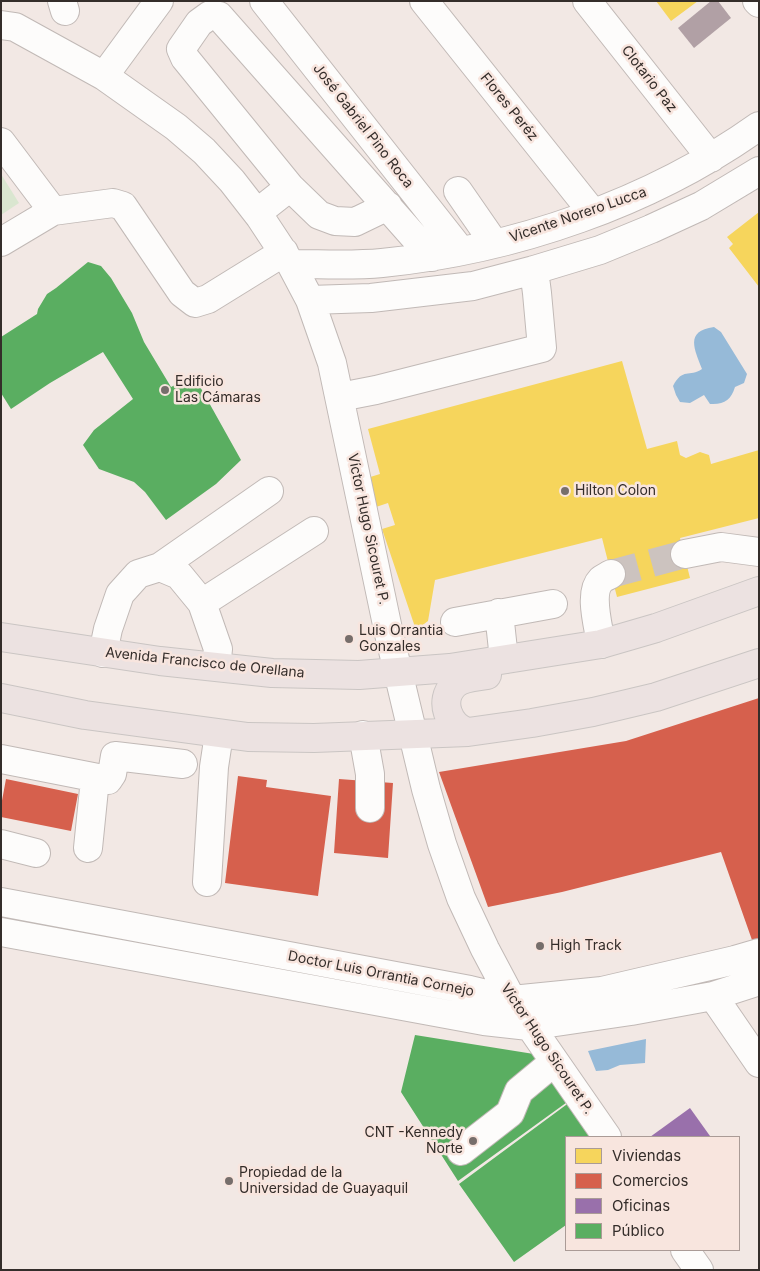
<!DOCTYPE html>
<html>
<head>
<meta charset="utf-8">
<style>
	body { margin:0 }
	#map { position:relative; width:760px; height:1271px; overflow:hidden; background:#f2e8e4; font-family:Inter,sans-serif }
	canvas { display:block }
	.frame { position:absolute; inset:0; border:2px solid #342d2a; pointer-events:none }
	.legend { position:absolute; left:565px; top:1136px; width:175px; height:115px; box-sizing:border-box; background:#f8e5de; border:1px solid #aa9b96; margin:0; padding:6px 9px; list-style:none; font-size:15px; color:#342d2a }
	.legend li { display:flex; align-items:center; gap:10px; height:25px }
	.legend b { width:25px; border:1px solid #aa9b96 }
</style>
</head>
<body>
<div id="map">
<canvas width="760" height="1271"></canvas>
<div class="frame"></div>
<ul class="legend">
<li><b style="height:14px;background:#f6d55c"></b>Viviendas</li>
<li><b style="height:14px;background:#d6604d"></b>Comercios</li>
<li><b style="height:14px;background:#9970ab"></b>Oficinas</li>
<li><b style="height:14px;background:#5aae61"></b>Público</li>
</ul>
</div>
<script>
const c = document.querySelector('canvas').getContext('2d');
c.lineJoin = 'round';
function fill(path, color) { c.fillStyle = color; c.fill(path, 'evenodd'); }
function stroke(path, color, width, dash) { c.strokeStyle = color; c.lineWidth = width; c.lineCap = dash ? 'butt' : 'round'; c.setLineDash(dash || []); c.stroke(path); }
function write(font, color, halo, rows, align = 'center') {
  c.font = font + ' Inter,sans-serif'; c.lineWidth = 5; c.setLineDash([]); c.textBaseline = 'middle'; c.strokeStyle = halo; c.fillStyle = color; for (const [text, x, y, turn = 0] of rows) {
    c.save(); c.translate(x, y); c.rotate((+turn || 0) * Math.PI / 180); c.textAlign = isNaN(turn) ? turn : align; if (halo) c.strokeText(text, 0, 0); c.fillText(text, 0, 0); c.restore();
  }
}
const green = new Path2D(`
	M1 174 19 203 1 215Z`);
const water = new Path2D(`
	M714 327 721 332 747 374 744 383 735 387C731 400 724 405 710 404L704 395 690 403 680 402 676 395 673 386C683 367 689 378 702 369 695 350 684 331 714 327Z
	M646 1039 645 1063 620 1065 608 1070 596 1071 588 1051Z`);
const homes = new Path2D(`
	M656 1H698L671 21Z
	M759 212V287L729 248 733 244 727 237Z
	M622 361 647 449 677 441 680 455 686 458 700 452 709 455 711 464 759 450V518L680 538 690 578 617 597 602 538 435 580 428 621 416 630 382 529 395 525 388 503 376 507 367 478 380 474 368 429Z`);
const shops = new Path2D(`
	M759 698V938L752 940 721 852 562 892 488 907 439 772 626 741Z
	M238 776 267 780 266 787 331 796 318 896 225 883Z
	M6 779 78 794 71 831 1 817V806Z
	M339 779 393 783 388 858 334 853Z`);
const offices = new Path2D(`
	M690 1108 710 1136 708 1137H650Z`);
const public = new Path2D(`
	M88 262 101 266 111 278 132 313 144 342 171 387 177 384 198 383 241 460 216 484 166 520 145 492 134 482 99 469 83 445 94 430 133 399 103 352 50 383 11 409 1 393V337L37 314 38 309 47 294 56 288Z
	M415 1035 540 1055 570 1100 458 1181 401 1092Z
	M570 1102 595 1137H566V1225L514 1262 459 1184Z`);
const building = new Path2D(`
	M711 1H718L731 18 694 48 678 28Z`);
const minorTunnel = new Path2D(`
	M611 574 685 554`);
const minor = new Path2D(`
	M62 1 65 11
	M264 1 461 251
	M424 1 593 213
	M587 1 711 158
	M757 1 759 3
	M1 25 15 27 104 76 176 127 204 151 232 181 260 217 291 264 310 300 332 363 389 634 426 789 442 844 461 898 485 949 512 1000 607 1137
	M104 76 159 1
	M1 142 53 211
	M290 187 319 215 335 221 355 222 388 206
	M458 191 494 243
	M257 213 290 187 185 58 181 49 199 23 210 15 219 16 432 257
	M1 242 53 211 113 203 123 206 182 293 195 303 208 299 284 252
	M291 264C322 264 352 266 382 263 514 250 651 203 759 126
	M310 300 371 298 473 286 534 270 600 250 651 229 701 206 759 171
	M340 397 376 390 542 348 537 293 534 270
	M685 554 721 547 759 552
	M160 567 269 491
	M202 603 314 531
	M499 613 504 659
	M455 622 553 604
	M601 644C599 628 588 593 601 580 603 578 608 576 611 574
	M103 653 108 629 120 594 138 574 160 567 179 575 202 603 218 649 216 666
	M363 735 370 774V808
	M1 759 108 780 112 774 115 756 183 764
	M1 844 36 853
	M88 848 95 779
	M207 882 214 767 219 734
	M1 902 470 990 512 1000 602 991 735 960 759 953
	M1 932 484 1021 529 1026 631 1011 713 996 759 981
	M713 996 759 1063
	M461 1151 510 1113 519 1091 554 1062
	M685 1250 699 1270`);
const major = new Path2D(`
	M1 637 160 661 272 673 359 675 450 668 601 644 656 628 759 591
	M1 698 85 715 248 737 314 738 468 732 532 723 593 712 656 697 759 663
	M468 732C449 727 438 701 454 685 462 677 477 677 487 675`);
const markers = [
	[165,390,5,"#766e6b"],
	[565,491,5,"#766e6b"],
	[349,639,5,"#766e6b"],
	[540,946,5,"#766e6b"],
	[473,1141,5,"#766e6b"],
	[229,1181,5,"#766e6b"]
];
const streetNames = [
	["Clotario Paz",649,79,52],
	["Flores Peréz",509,107,51],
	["José Gabriel Pino Roca",363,126,52],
	["Vicente Norero Lucca",578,215,-19],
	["Víctor Hugo Sicouret P.",368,529,78],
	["Avenida Francisco de Orellana",205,663,6],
	["Doctor Luis Orrantia Cornejo",381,974,11],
	["Víctor Hugo Sicouret P.",547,1049,56]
];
const poiNames = [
	["Edificio",175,382],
	["Las Cámaras",175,398],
	["Hilton Colon",575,491],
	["Luis Orrantia",359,631],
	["Gonzales",359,647],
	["High Track",550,946],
	["CNT -Kennedy",463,1133,"right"],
	["Norte",463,1149,"right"],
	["Propiedad de la",239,1173],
	["Universidad de Guayaquil",239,1189]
];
fill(green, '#dae6d0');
fill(water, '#96bad8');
fill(homes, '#f6d55c');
fill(shops, '#d6604d');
fill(offices, '#9970ab');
fill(public, '#5aae61');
fill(building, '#b1a0a5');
stroke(minorTunnel, '#ccc3bf', 28, [28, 14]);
stroke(minor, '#c1b9b6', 30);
stroke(major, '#cac5c3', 30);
stroke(minor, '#fdfcfb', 28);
stroke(major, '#ece2e1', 28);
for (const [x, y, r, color] of markers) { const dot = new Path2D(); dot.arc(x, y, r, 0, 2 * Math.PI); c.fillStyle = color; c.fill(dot); stroke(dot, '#f8e5de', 2); }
write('14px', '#342d2a', '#f8e5de', streetNames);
write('14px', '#342d2a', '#f8e5de', poiNames, 'left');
</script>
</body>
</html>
